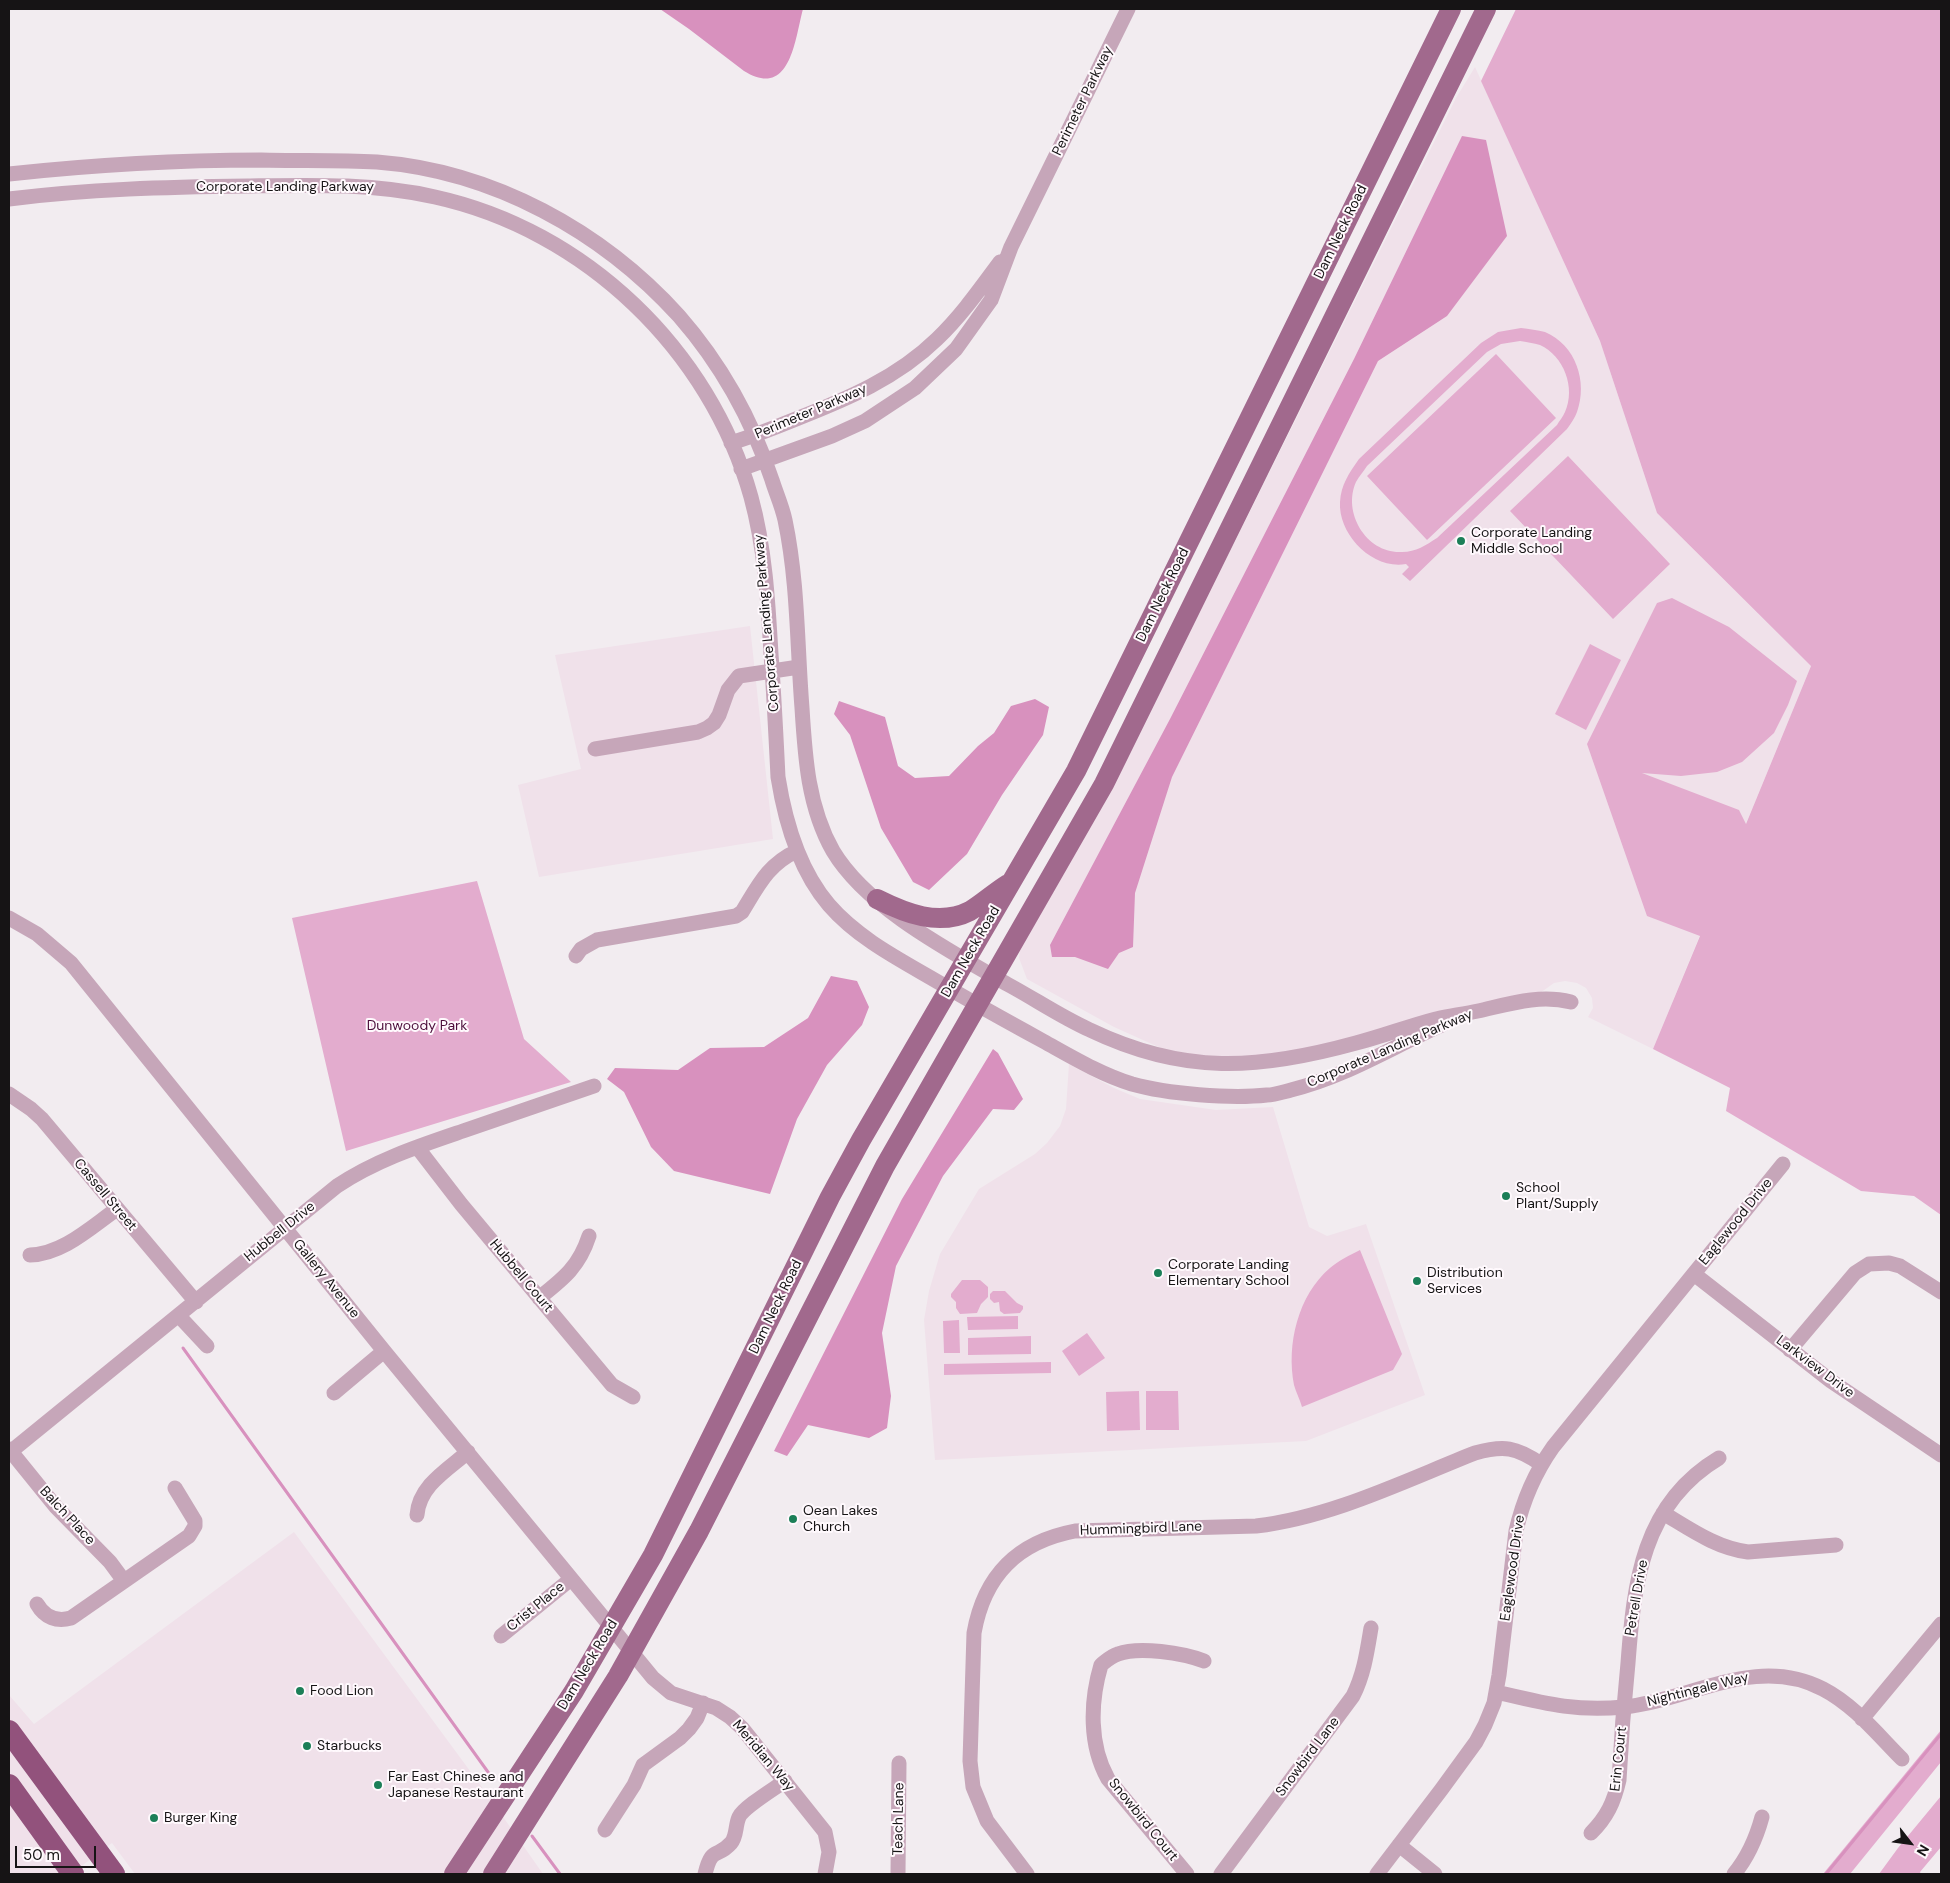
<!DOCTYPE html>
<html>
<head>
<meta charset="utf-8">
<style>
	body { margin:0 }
	#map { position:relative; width:1950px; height:1883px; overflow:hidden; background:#f2ecf0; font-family:"DM Sans",sans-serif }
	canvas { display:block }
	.frame { position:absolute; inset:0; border:10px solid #161415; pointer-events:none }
	.north { position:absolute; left:1885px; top:1818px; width:50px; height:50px; -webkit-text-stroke:4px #fff9fd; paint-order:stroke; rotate:120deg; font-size:14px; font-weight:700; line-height:20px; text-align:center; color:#161415 }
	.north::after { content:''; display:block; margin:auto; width:18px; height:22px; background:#161415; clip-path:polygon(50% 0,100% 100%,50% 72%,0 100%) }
	.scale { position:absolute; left:15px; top:1846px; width:81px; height:22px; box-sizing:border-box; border:2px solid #161415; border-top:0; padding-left:6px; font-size:15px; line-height:18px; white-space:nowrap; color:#161415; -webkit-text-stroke:4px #fff9fd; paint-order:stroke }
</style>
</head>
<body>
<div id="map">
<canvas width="1950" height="1883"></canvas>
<div class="frame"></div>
<div class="north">N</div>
<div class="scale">50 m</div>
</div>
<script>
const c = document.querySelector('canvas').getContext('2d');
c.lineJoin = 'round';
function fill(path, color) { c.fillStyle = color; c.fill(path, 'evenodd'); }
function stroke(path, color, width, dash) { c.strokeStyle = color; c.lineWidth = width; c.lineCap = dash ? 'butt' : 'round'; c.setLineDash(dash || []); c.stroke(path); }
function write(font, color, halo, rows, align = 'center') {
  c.font = font + ' "DM Sans",sans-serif'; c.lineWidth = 4; c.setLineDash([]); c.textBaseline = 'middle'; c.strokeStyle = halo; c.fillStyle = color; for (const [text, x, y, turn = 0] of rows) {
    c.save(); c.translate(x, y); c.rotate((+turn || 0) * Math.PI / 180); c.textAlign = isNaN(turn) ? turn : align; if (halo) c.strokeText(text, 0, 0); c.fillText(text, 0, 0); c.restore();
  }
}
const built = new Path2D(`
	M1475 67 1600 341 1657 513 1811 666 1653 1049 1588 1017 1593 1008 1592 998 1586 988 1577 983 1565 981 1554 983 1540 993 1319 1047 1224 1060 1163 1049 1114 1027 1027 979 1019 958 1020 949 1103 806 1456 98Z
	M750 626 773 839 539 877 518 785 581 769 555 655Z
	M1069 1064 1114 1088 1140 1099 1216 1110 1273 1107 1309 1227 1327 1236 1366 1224 1425 1395 1306 1441 935 1460 924 1320 929 1291 940 1254 979 1189 1035 1154 1047 1143 1060 1126 1066 1109Z
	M294 1532 487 1794 543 1874H135L112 1843 71 1874H9V1695L34 1724Z`);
const green = new Path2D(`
	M1516 9H1941V1215L1914 1196 1861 1191 1726 1111 1730 1088 1653 1049 1700 936 1647 916 1587 744 1657 603 1672 598 1729 627 1797 681 1788 705 1774 733 1742 762 1717 772 1681 776 1642 773 1739 810 1746 824 1811 666 1657 513 1600 341 1481 81Z
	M1521 328C1529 329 1538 330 1545 332 1576 345 1588 382 1577 412 1575 418 1571 423 1567 429L1410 581 1402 574 1409 567 1406 564C1372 570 1338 534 1340 502 1341 485 1349 473 1359 459L1481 343 1498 332ZM1520 341C1526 342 1534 343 1540 345 1564 356 1576 388 1565 412 1563 417 1559 421 1557 425L1437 538C1426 545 1416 552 1402 552 1367 554 1342 513 1356 482 1359 476 1364 471 1367 466L1487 352 1501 344Z
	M1496 354 1556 418 1427 540 1367 476Z
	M1568 456 1670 564 1613 619 1510 511Z
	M1590 644 1621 660 1586 730 1555 714Z
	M477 881 524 1039 571 1082 346 1151 292 918Z
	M1360 1250 1402 1354 1393 1370 1302 1407C1300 1400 1296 1392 1294 1385 1286 1345 1298 1295 1330 1268 1338 1261 1350 1255 1360 1250Z
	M962 1280H980L988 1287V1297L981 1304 977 1313 960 1314 956 1308V1302L951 1297V1294Z
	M993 1291H1005L1017 1303 1023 1306V1309L1020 1313 1004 1314 1000 1311 999 1302 994 1303 990 1299V1294Z
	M1018 1316V1329L968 1330 967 1317Z
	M959 1320 960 1353H944L943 1321Z
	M1087 1333 1105 1358 1079 1376 1062 1351Z
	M1031 1336V1354L968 1355V1338Z
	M1051 1362V1373L944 1375V1364Z
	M1139 1391 1140 1430 1107 1431 1106 1392Z
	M1146 1391H1178L1179 1430H1146Z
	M1941 1730V1762L1850 1874H1823Z
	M1941 1796V1847L1920 1872 1921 1874H1879L1898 1848Z`);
const water = new Path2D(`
	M660 9H803C795 38 791 100 744 71L689 29Z
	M1462 136 1486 140 1507 236 1447 316 1378 361 1172 777 1135 893 1133 947 1119 953 1108 969 1075 957H1052L1050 945 1170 719 1354 359Z
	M1035 699 1049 707 1043 735 1002 795 967 854 929 890 913 882 881 828 850 735 834 714 839 701 885 717 898 766 915 778 949 776 978 746 994 733 1011 706Z
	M831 976 857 981 869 1007 862 1025 827 1065 797 1119 770 1194 674 1171 651 1147 624 1092 607 1079 615 1068 678 1070 710 1048 764 1047 808 1018Z
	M993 1049 998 1053 1023 1099 1014 1110 993 1109 943 1176 896 1266 882 1333 891 1396 887 1428 869 1438 808 1425 787 1456 774 1451 902 1199Z`);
const stream = new Path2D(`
	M183 1348 493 1779
	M532 1836 560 1874
	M1826 1874 1941 1734`);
const minor = new Path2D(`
	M9 174C92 165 177 160 261 160 299 161 338 160 377 162 493 171 602 231 679 316 721 364 752 420 772 480 776 493 782 506 785 520 798 582 797 645 802 708 805 757 808 807 833 851 867 908 950 951 1007 984 1035 999 1061 1017 1090 1030 1184 1075 1258 1070 1356 1043 1383 1036 1409 1026 1436 1019 1450 1016 1464 1014 1478 1011 1509 1004 1539 994 1571 1002
	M9 199C88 189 168 187 248 186 311 185 373 183 435 197 585 230 710 350 751 497 765 548 768 601 771 654 774 695 776 736 778 777 785 821 799 870 829 905 861 942 909 964 950 989 981 1007 1012 1024 1043 1041 1072 1057 1100 1074 1132 1084 1167 1094 1231 1099 1267 1095 1275 1095 1283 1092 1291 1090 1345 1077 1392 1047 1442 1025
	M731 443C753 436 774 428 796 419 847 399 897 378 937 339 961 316 980 289 1000 262
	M741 469 832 436 865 421 915 388 956 349 991 300 1011 247 1128 9
	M595 749 698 732 707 728 714 723 719 715 728 690 739 676 799 667
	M9 918 37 934 71 963 384 1351 653 1678 671 1693 716 1708 730 1717 742 1728 825 1832 829 1852 825 1874
	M576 956 581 949 597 940 736 916 742 912C758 886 768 864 797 851
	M9 1094 31 1109 42 1119 196 1302
	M417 1147 461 1204 612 1385 633 1397
	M30 1255C63 1254 91 1227 117 1209
	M1694 1274 1831 1381 1941 1455
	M539 1298C563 1279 579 1267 589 1236
	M179 1316 207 1346
	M1790 1350 1855 1273 1869 1264 1889 1263 1900 1266 1941 1292
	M334 1393 384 1351
	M9 1449 56 1507 110 1562 124 1581
	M9 1453 337 1186C376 1160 419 1146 463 1131 507 1116 550 1101 594 1086
	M1663 1513C1690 1529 1716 1548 1748 1552L1836 1545
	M417 1515C419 1486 447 1470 468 1452
	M37 1604C45 1618 57 1622 71 1618L189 1536 195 1526V1521L175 1488
	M501 1636 571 1579
	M1496 1692C1543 1703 1575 1712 1624 1707 1691 1700 1756 1654 1823 1689 1854 1705 1878 1735 1902 1759
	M1862 1719 1941 1624
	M605 1830 634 1785 643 1765 680 1738 689 1729 697 1718 703 1703
	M1591 1833C1607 1817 1614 1802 1619 1780 1621 1741 1624 1702 1628 1663 1634 1583 1642 1504 1719 1458
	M1399 1845 1435 1874
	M705 1874C712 1845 717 1859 731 1843 737 1836 735 1826 739 1817 744 1807 774 1789 785 1781
	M898 1874 899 1763
	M1027 1874 987 1821 973 1787 970 1761 974 1633C984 1576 1017 1542 1075 1531L1256 1526C1332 1517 1404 1481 1475 1453 1504 1445 1516 1447 1541 1464
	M1187 1874 1108 1779C1089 1745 1090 1702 1101 1665 1106 1661 1111 1656 1118 1654 1139 1646 1183 1653 1204 1661
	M1221 1874 1353 1696C1364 1674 1367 1652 1371 1628
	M1377 1874 1441 1790 1476 1742 1485 1725 1494 1703 1499 1675 1516 1531C1523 1500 1534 1474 1553 1447L1783 1164
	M1734 1874C1748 1857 1756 1839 1762 1817`);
const major = new Path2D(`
	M877 899C905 913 939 927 970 911 983 903 995 892 1008 884
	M454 1874 574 1691 653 1555 830 1197 861 1140 1076 771 1451 9
	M493 1874 618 1676 699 1531 885 1166 1104 784 1486 9`);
const highway = new Path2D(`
	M9 1731 114 1874
	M9 1785 73 1874`);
const markers = [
	[1461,541,5,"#1c7f58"],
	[1506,1196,5,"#1c7f58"],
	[1158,1273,5,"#1c7f58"],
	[1417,1281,5,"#1c7f58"],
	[793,1519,5,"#1c7f58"],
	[300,1691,5,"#1c7f58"],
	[307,1746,5,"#1c7f58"],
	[378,1785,5,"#1c7f58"],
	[154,1818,5,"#1c7f58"]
];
const streetNames = [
	["Perimeter Parkway",1083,101,-64],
	["Corporate Landing Parkway",285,187],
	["Dam Neck Road",1341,232,-64],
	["Perimeter Parkway",811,412,-23],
	["Dam Neck Road",1163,595,-64],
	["Corporate Landing Parkway",767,623,-95],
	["Dam Neck Road",971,952,-60],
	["Corporate Landing Parkway",1390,1049,-23],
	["Cassell Street",105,1195,50],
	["Eaglewood Drive",1736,1222,-51],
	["Hubbell Drive",280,1232,-39],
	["Hubbell Court",521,1276,50],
	["Gallery Avenue",326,1279,51],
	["Dam Neck Road",776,1307,-64],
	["Larkview Drive",1815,1367,37],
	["Balch Place",67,1516,47],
	["Hummingbird Lane",1141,1529,-2],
	["Eaglewood Drive",1513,1568,-82],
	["Petrell Drive",1637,1598,-80],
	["Crist Place",536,1607,-39],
	["Dam Neck Road",588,1665,-59],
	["Nightingale Way",1698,1690,-14],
	["Meridian Way",763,1756,50],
	["Snowbird Lane",1308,1757,-53],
	["Erin Court",1619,1759,-84],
	["Teach Lane",899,1819,-89],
	["Snowbird Court",1143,1820,51]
];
const poiNames = [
	["Corporate Landing",1471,533],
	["Middle School",1471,549],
	["School",1516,1188],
	["Plant/Supply",1516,1204],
	["Corporate Landing",1168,1265],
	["Elementary School",1168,1281],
	["Distribution",1427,1273],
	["Services",1427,1289],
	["Oean Lakes",803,1511],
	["Church",803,1527],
	["Food Lion",310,1691],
	["Starbucks",317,1746],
	["Far East Chinese and",388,1777],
	["Japanese Restaurant",388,1793],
	["Burger King",164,1818]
];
const parkNames = [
	["Dunwoody Park",417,1026]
];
fill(built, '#f0e1ea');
fill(green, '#e3acce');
fill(water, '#d891be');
stroke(stream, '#d891be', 3);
stroke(minor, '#c6a6b9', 15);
stroke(major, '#a1698d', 20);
stroke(highway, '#92527c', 22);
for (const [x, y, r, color] of markers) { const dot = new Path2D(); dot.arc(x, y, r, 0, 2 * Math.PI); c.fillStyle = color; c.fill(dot); stroke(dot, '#fff9fd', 2); }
write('14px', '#161415', '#fff9fd', streetNames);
write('14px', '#161415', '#fff9fd', poiNames, 'left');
write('14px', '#4c0e3b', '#fff9fd', parkNames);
</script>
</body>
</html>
